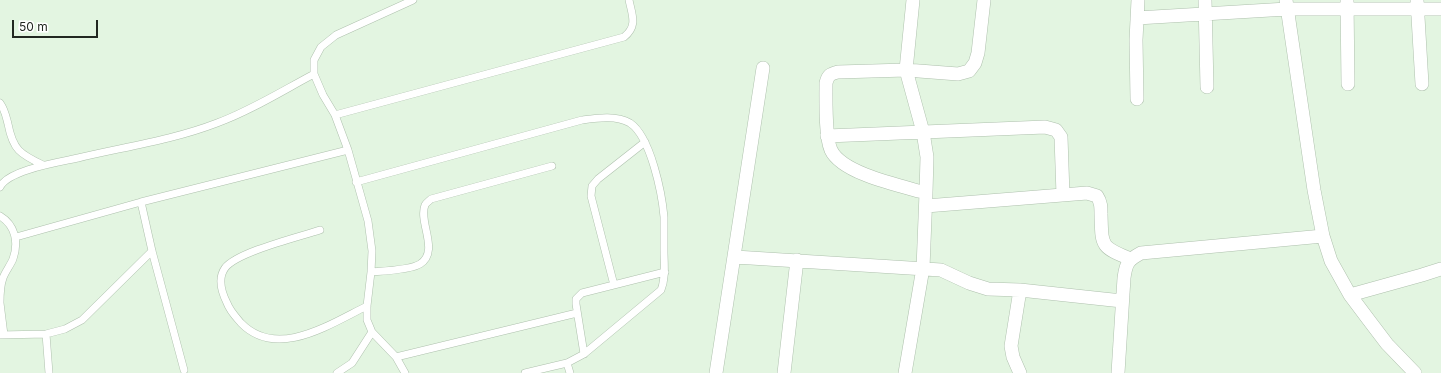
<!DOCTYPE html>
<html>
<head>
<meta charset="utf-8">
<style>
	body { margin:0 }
	#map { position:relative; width:1441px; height:373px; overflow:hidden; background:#e3f5e1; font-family:Inter,sans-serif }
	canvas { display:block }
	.scale { position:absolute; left:12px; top:20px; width:86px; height:18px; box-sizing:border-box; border:2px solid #222821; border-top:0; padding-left:5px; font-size:12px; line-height:14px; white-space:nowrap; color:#222821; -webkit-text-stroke:3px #fff; paint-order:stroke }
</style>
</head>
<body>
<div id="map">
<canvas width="1441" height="373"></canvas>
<div class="scale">50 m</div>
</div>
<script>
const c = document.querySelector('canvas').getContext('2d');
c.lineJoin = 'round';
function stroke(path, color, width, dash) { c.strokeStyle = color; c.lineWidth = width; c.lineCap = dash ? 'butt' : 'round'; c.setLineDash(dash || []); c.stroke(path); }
const service = new Path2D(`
	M0 103C5 110 6 116 8 124 13 150 20 154 43 165
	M335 115 624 37C638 26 632 15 629 0
	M356 182 582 120C597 118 616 115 630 123 651 137 662 194 664 217 664 228 664 240 664 251 664 264 666 278 661 290L584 354 567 363 525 373
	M0 187C8 170 60 162 78 158 124 147 173 140 217 123 250 111 282 91 314 74
	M141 202 152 251 184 370
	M0 216C15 225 19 242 13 259 10 266 5 272 3 278 0 286 0 295 0 303
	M320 230C299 237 237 252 225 268 217 279 222 293 227 303 230 311 235 316 241 323 277 360 330 324 367 306
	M16 237 141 202 348 150
	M371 272C383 271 411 270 420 264 440 251 418 222 425 205 426 203 429 201 431 199L552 166
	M614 285 591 196 592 186 598 179 645 142
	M0 303 4 335
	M46 334 49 373
	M0 335 46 334 65 329 82 320 152 251
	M584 354 576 304V299L582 293 665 272
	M396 357 577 313
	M567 363 570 373
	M337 373 352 363 372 332
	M405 373 396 357 372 332 367 320V306L371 272 372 251 368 221 348 150 335 115 323 95 314 74V60L321 47 336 35 413 0`);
const minor = new Path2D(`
	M1205 0 1207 87
	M1286 0 1314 190 1323 236 1331 261 1350 295 1368 319 1387 344 1415 373
	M1347 0 1348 84
	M1417 0 1422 84
	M1137 18 1287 9H1441
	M1137 99 1136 40 1138 0
	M827 136 1045 127 1056 130 1061 137 1063 195
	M926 193C902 186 842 174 831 150 825 137 826 99 826 83 828 75 830 74 838 72L906 70 958 74 969 71 975 63 978 53 984 0
	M926 206 1087 193 1097 196C1101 202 1101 207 1101 214 1102 246 1100 247 1131 259
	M735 257 941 270 969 283 988 289 1020 290 1122 301
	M1350 295 1422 275 1441 269
	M716 373 763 68
	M784 373 797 260
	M905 373 923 268 926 193 927 157 923 132 906 70 913 0
	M1020 373 1013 357 1011 346 1020 290
	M1118 373 1124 278C1126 263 1128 260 1141 253L1323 236`);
stroke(service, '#aec0ad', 8);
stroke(minor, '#aec0ad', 14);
stroke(service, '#fff', 7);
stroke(minor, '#fff', 13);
</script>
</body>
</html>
